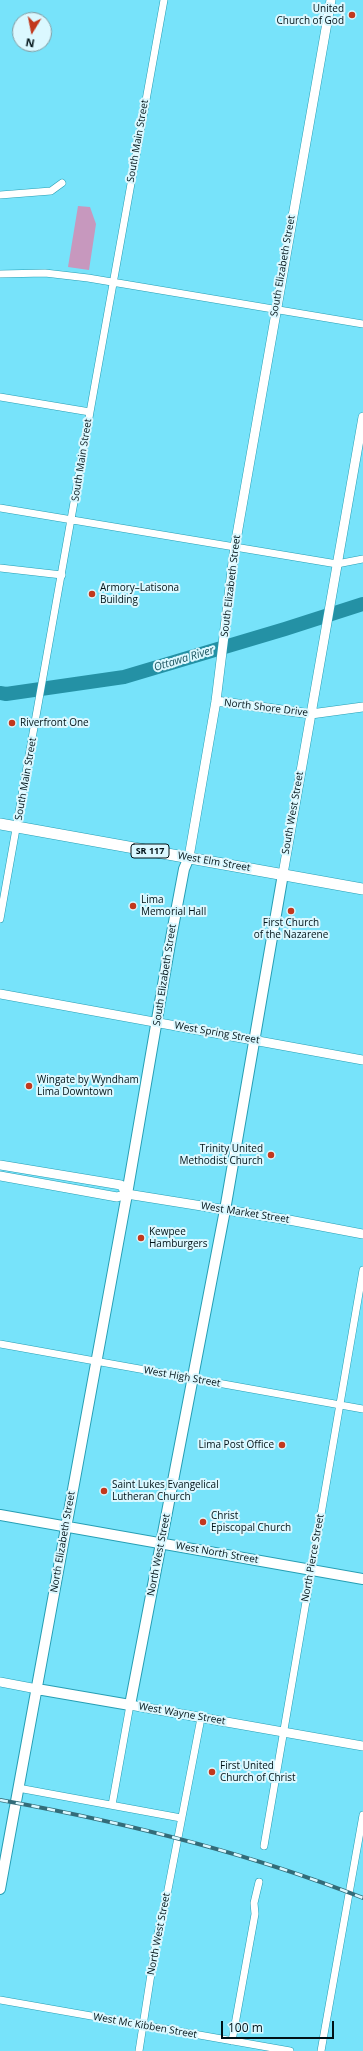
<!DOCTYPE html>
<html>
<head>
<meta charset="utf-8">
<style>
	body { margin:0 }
	#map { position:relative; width:363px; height:2051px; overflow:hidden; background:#77e3fa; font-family:"Open Sans",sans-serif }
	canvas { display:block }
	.north { position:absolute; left:12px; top:12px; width:40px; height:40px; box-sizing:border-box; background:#dbf8ff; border:1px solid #839ca2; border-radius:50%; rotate:190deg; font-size:11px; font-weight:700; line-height:16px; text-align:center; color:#001217 }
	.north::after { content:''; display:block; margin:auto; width:14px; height:18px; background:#c2381d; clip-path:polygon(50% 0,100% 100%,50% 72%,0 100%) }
	.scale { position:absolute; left:221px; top:2021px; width:113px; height:18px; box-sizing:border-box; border:2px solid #001217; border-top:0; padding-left:5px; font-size:12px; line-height:14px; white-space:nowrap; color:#001217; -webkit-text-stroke:3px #dbf8ff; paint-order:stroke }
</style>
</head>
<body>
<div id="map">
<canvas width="363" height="2051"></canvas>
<div class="north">N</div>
<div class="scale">100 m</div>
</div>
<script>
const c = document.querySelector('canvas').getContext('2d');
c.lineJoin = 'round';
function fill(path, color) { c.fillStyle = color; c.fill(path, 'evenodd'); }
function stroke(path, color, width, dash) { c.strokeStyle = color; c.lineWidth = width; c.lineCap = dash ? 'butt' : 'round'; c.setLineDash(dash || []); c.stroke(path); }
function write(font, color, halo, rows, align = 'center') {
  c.font = font + ' "Open Sans",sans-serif'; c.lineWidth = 4; c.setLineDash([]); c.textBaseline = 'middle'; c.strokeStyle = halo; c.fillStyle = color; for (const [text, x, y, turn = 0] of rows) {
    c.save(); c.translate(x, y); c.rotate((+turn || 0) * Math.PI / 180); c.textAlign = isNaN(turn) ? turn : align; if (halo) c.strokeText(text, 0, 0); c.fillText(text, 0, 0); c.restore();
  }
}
const green = new Path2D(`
	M78 206 90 207 96 224 89 270 68 267Z`);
const river = new Path2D(`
	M0 693 6 694 124 677 285 629 363 604`);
const minor = new Path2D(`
	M0 195 51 191 62 183
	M0 274 45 273 88 278 363 324
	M0 397 90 412
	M0 508 337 564 363 559
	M0 568 62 575
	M0 919C55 613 108 306 164 0
	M0 1344 363 1409
	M18 1788 181 1818
	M112 1805 130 1705
	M264 1846 363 1270
	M0 2000 290 2051
	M232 2041 255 1914 254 1903 259 1882
	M139 2051 156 1942 166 1900 201 1718
	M321 2051 363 1815`);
const tertiary = new Path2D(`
	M216 701 311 714 363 707
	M189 857 216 701 235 546 331 0
	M283 874 363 417
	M0 994 363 1060
	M0 1165 121 1185 127 1194
	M0 1176 117 1197 127 1194 289 1220 363 1234
	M0 1682 37 1689
	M130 1705 363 1746`);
const secondary = new Path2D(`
	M0 1515 363 1579
	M37 1689 130 1705 225 1210 283 874
	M0 1889 127 1194 171 938 184 869 189 857`);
const primary = new Path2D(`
	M0 824 363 889`);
const rail = new Path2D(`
	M0 1800C123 1822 246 1852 363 1898`);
const markers = [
	[352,15,4,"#c2381d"],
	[92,594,4,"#c2381d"],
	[12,723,4,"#c2381d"],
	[133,906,4,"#c2381d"],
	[291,911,4,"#c2381d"],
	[29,1086,4,"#c2381d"],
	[271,1155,4,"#c2381d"],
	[141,1238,4,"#c2381d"],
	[282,1445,4,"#c2381d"],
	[104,1491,4,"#c2381d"],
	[203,1522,4,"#c2381d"],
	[212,1772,4,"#c2381d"]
];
const shields = [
	[150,851,38]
];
const shieldNames = [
	["SR 117",150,851]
];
const poiNames = [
	["United",344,9,"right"],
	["Church of God",344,21,"right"],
	["Armory–Latisona",100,588],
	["Building",100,600],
	["Riverfront One",20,723],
	["Lima",141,900],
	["Memorial Hall",141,912],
	["First Church",291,923,"center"],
	["of the Nazarene",291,935,"center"],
	["Wingate by Wyndham",37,1080],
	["Lima Downtown",37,1092],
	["Trinity United",263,1149,"right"],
	["Methodist Church",263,1161,"right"],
	["Kewpee",149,1232],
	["Hamburgers",149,1244],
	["Lima Post Office",274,1445,"right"],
	["Saint Lukes Evangelical",112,1485],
	["Lutheran Church",112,1497],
	["Christ",211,1516],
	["Episcopal Church",211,1528],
	["First United",220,1766],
	["Church of Christ",220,1778]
];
const streetNames = [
	["South Main Street",138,141,-80],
	["South Elizabeth Street",283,266,-80],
	["South Main Street",82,460,-81],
	["South Elizabeth Street",231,586,-83],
	["North Shore Drive",266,708,7],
	["South Main Street",26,779,-80],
	["South West Street",293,813,-80],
	["West Elm Street",214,862,10],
	["South Elizabeth Street",165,975,-81],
	["West Spring Street",217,1033,10],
	["West Market Street",245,1213,9],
	["West High Street",182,1377,10],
	["North Elizabeth Street",63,1542,-80],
	["West North Street",217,1553,10],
	["North West Street",159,1555,-79],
	["North Pierce Street",313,1558,-80],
	["West Wayne Street",182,1714,10],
	["North West Street",159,1934,-79],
	["West Mc Kibben Street",145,2026,10]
];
const waterNames = [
	["Ottawa River",184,659,-17]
];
fill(green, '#c798be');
stroke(river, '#2491a5', 14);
stroke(minor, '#269eb4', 8);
stroke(tertiary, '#269eb4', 10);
stroke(secondary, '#269eb4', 12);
stroke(primary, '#269eb4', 12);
stroke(minor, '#fff', 7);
stroke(tertiary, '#fff', 9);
stroke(secondary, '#fff', 10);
stroke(primary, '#fff', 11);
stroke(rail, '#336c79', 4);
stroke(rail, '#dbf8ff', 2.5, [8]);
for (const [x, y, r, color] of markers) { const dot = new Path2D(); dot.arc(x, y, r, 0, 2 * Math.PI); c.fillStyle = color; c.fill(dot); stroke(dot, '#dbf8ff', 1.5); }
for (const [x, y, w] of shields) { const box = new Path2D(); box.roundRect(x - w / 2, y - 7, w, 14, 3); c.fillStyle = '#dbf8ff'; c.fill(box); stroke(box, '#001217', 1); }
write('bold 9px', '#001217', null, shieldNames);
write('10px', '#001217', '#dbf8ff', poiNames, 'left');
write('10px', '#001217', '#dbf8ff', streetNames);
write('italic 11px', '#1e5661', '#dbf8ff', waterNames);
</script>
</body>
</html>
